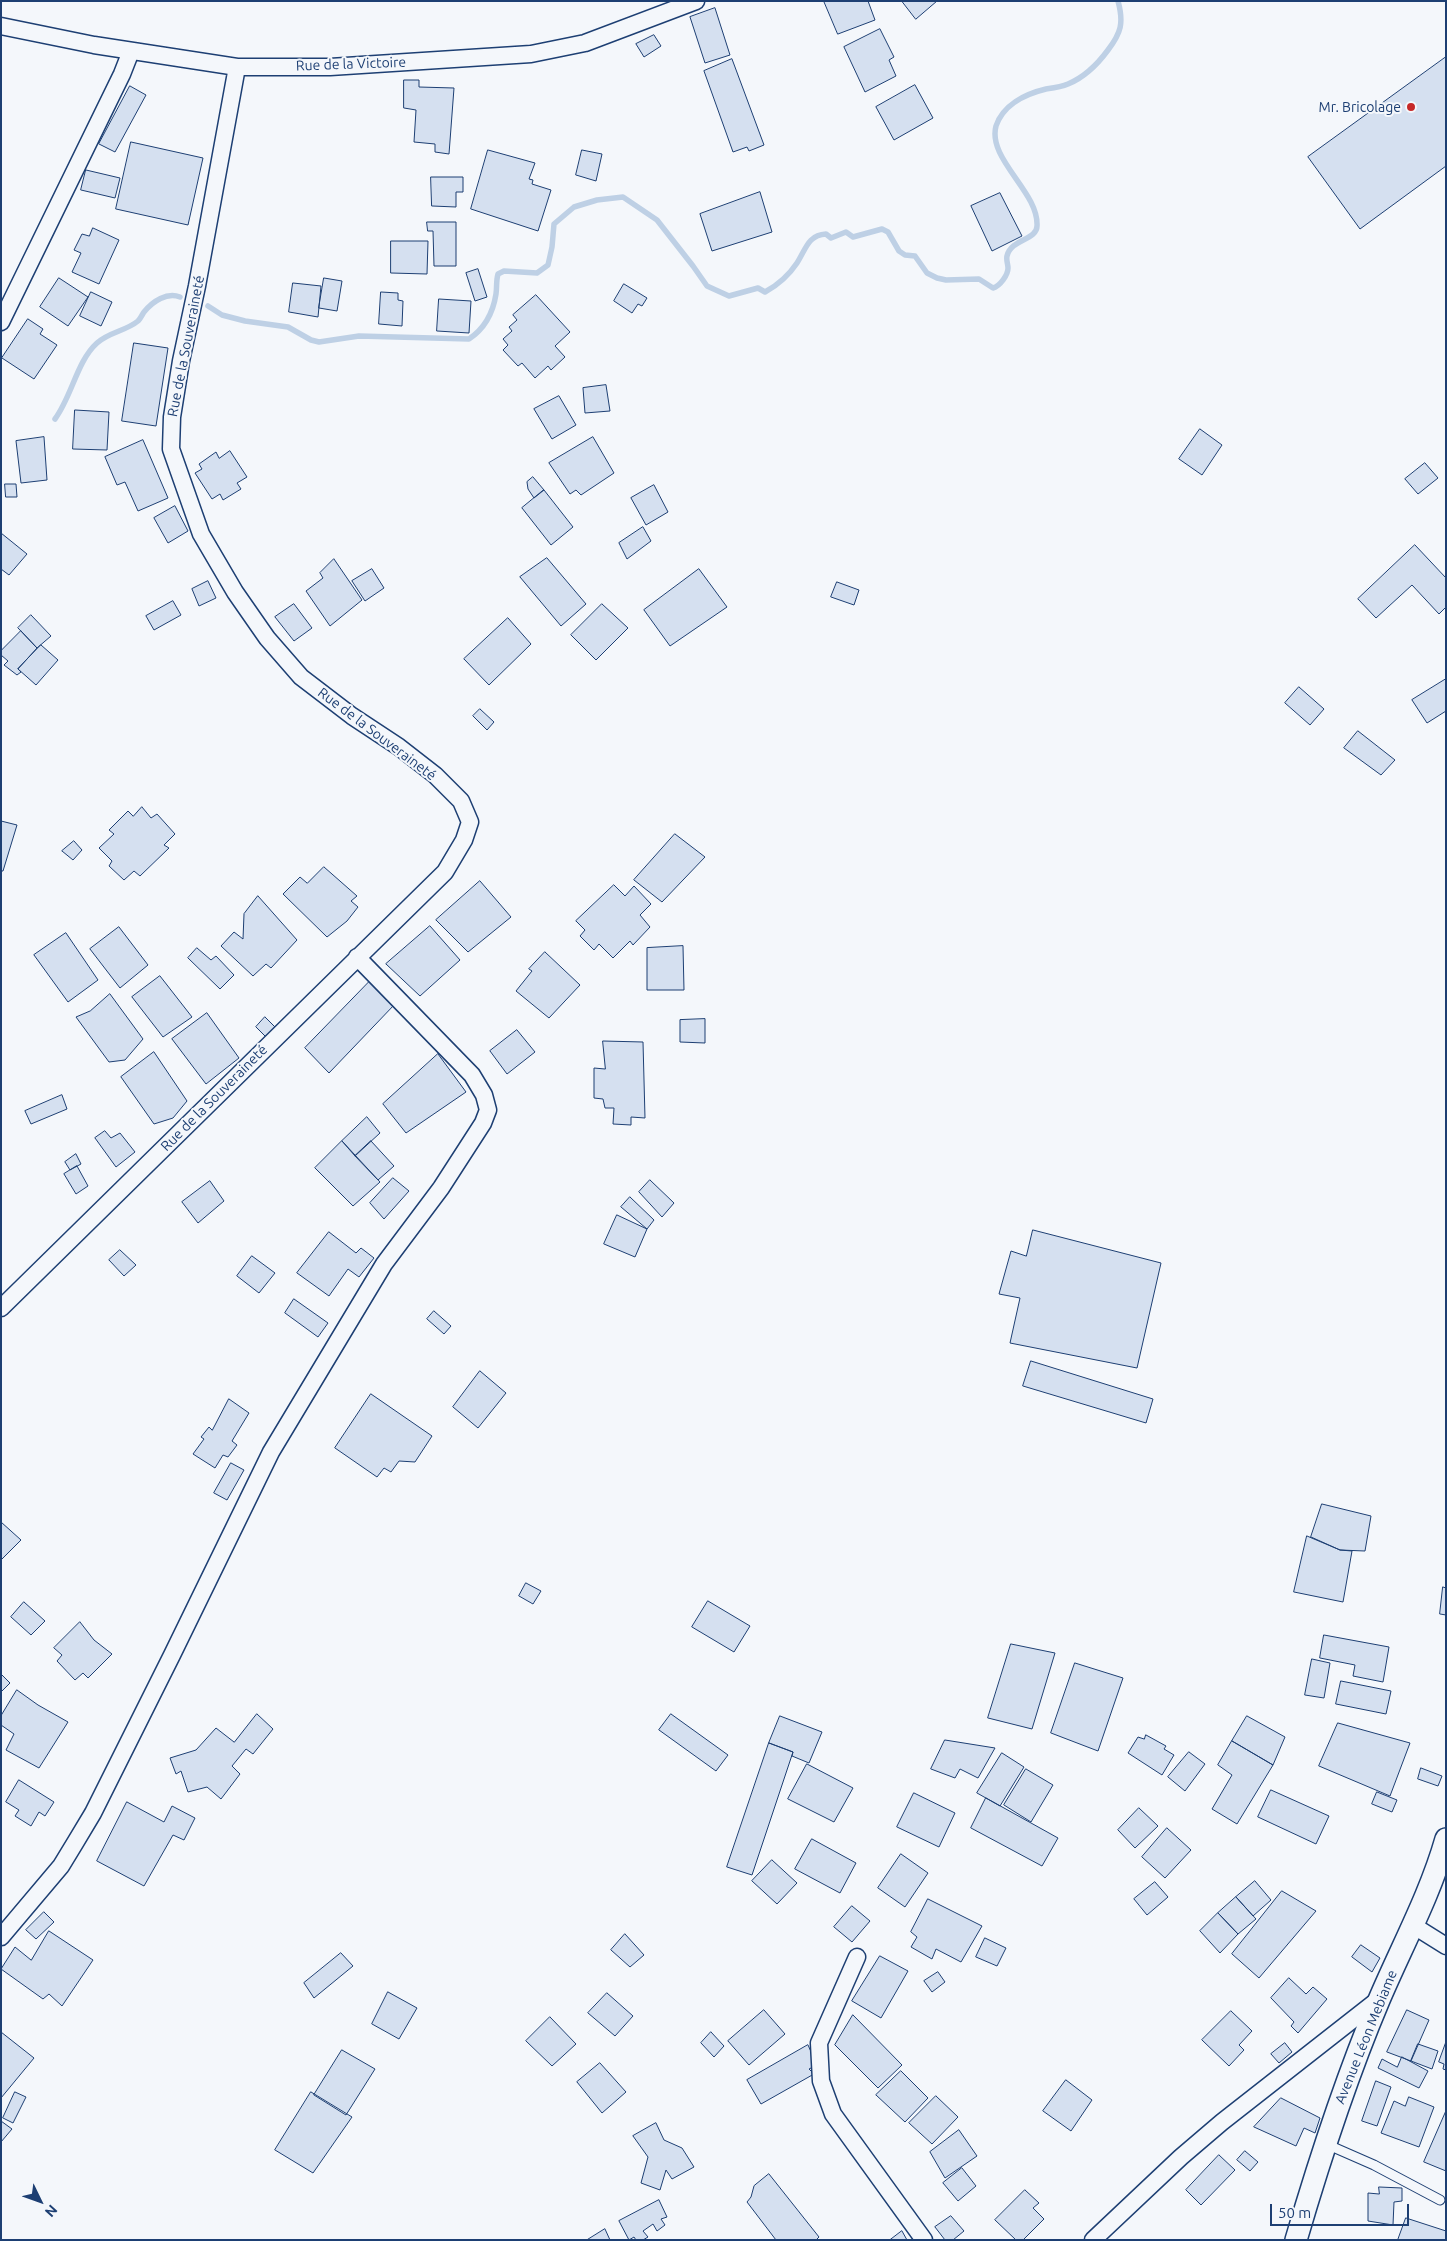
<!DOCTYPE html>
<html>
<head>
<meta charset="utf-8">
<style>
	body { margin:0 }
	#map { position:relative; width:1447px; height:2241px; overflow:hidden; background:#f4f7fb; font-family:Ubuntu,sans-serif }
	canvas { display:block }
	.frame { position:absolute; inset:0; border:2px solid #1d3f73; pointer-events:none }
	.north { position:absolute; left:15px; top:2176px; width:50px; height:50px; -webkit-text-stroke:4px #f4f7fb; paint-order:stroke; rotate:132deg; font-size:14px; font-weight:700; line-height:20px; text-align:center; color:#1d3f73 }
	.north::after { content:''; display:block; margin:auto; width:18px; height:22px; background:#1d3f73; clip-path:polygon(50% 0,100% 100%,50% 72%,0 100%) }
	.scale { position:absolute; left:1270px; top:2204px; width:139px; height:22px; box-sizing:border-box; border:2px solid #1d3f73; border-top:0; padding-left:6px; font-size:15px; line-height:18px; white-space:nowrap; color:#1d3f73; -webkit-text-stroke:4px #f4f7fb; paint-order:stroke }
</style>
</head>
<body>
<div id="map">
<canvas width="1447" height="2241"></canvas>
<div class="frame"></div>
<div class="north">N</div>
<div class="scale">50 m</div>
</div>
<script>
const c = document.querySelector('canvas').getContext('2d');
c.lineJoin = 'round';
function stroke(path, color, width, dash) { c.strokeStyle = color; c.lineWidth = width; c.lineCap = dash ? 'butt' : 'round'; c.setLineDash(dash || []); c.stroke(path); }
function fill(path, color) { c.fillStyle = color; c.fill(path, 'evenodd'); }
function write(font, color, halo, rows, align = 'center') {
  c.font = font + ' Ubuntu,sans-serif'; c.lineWidth = 4; c.setLineDash([]); c.textBaseline = 'middle'; c.strokeStyle = halo; c.fillStyle = color; for (const [text, x, y, turn = 0] of rows) {
    c.save(); c.translate(x, y); c.rotate((+turn || 0) * Math.PI / 180); c.textAlign = isNaN(turn) ? turn : align; if (halo) c.strokeText(text, 0, 0); c.fillText(text, 0, 0); c.restore();
  }
}
const stream = new Path2D(`
	M208 306 222 315 245 321 288 327 311 340 319 342 359 336 469 339C484 329 493 313 496 294 497 287 496 281 498 274L504 271 537 273 548 265 552 247 554 224 574 207 597 200 623 197 657 220 693 266 707 286 729 296 758 288 765 292C778 285 789 275 797 263 806 249 808 235 826 234L831 238 846 232 853 237 882 229 888 232 899 251 905 255 915 256 927 273 937 278 946 280 979 279 993 288C1000 286 1008 275 1008 268 1008 264 1006 260 1007 256 1011 239 1037 240 1037 226 1039 192 987 159 996 126 1003 105 1025 94 1046 89 1053 88 1061 87 1068 84 1085 77 1097 65 1108 50 1121 33 1124 23 1118 1
	M55 419C72 396 77 361 97 343 109 332 126 331 138 321 140 319 142 315 144 312 153 301 167 292 180 297`);
const building = new Path2D(`
	M824 1H868L875 20 838 34Z
	M902 1H937L916 19Z
	M715 8 730 55 705 63 690 17Z
	M880 29 894 57 889 60 896 76 865 92 844 47Z
	M654 35 661 46 644 57 636 44Z
	M1446 57V166L1360 229 1308 157Z
	M732 59 764 145 749 151 747 147 733 152 704 71Z
	M404 80H419V87L454 88 449 154 435 152V144L414 142 416 110 404 108Z
	M915 85 933 118 894 140 876 107Z
	M130 86 146 95 115 152 99 144Z
	M131 142 203 158 188 225 116 209Z
	M488 150 535 163 529 179 533 180 532 184 551 190 538 231 471 209Z
	M582 150 602 154 596 181 576 175Z
	M86 170 120 178 115 198 81 190Z
	M431 177H463V192H456V207L432 206Z
	M760 192 772 232 712 251 700 214Z
	M1000 193 1022 236 992 251 971 206Z
	M427 222H456V266H434L433 231H428Z
	M93 228 119 240 99 284 72 272 81 253 74 250 82 234 89 236Z
	M391 241H428L427 274 391 273Z
	M478 269 487 297 475 301 466 273Z
	M59 278 88 297 68 326 40 307Z
	M324 278 342 281 337 311 319 308Z
	M293 283 321 286 318 317 289 312Z
	M624 284 647 298 642 306 638 304 632 313 614 301Z
	M91 292 112 302 101 326 80 316Z
	M381 292 398 293V300L403 301 402 326 379 324Z
	M536 295 570 332 555 346 565 357 551 370 548 366 535 378 522 363 518 366 503 350 508 345 503 339 512 331 509 327 517 320 513 315Z
	M439 299 471 301 469 333 437 331Z
	M28 319 43 329 40 334 57 345 34 379 2 358Z
	M134 343 168 348 156 426 122 421Z
	M606 385 610 411 585 413 583 388Z
	M559 396 576 425 552 439 534 409Z
	M75 410 109 412 107 450 73 449Z
	M1200 429 1222 445 1202 475 1179 459Z
	M44 437 47 480 21 483 16 441Z
	M593 437 614 473 581 495 576 490 570 494 549 463Z
	M143 440 168 498 138 511 125 482 117 485 105 457Z
	M230 451 247 477 237 483 241 489 223 500 220 494 212 499 195 473 202 469 199 464 216 452 219 458Z
	M1425 463 1438 478 1418 494 1405 479Z
	M533 477 544 490 534 498 528 489 527 482Z
	M5 484H16L17 497H6Z
	M654 485 668 512 646 525 631 498Z
	M544 490 573 527 551 545 522 508Z
	M175 506 188 531 168 543 154 518Z
	M643 527 651 541 627 559 619 543Z
	M1 533 27 554 9 575 1 569Z
	M1415 545 1446 578V607L1439 614 1412 585 1376 618 1358 599Z
	M547 558 586 604 561 626 520 577Z
	M334 559 362 600 330 626 306 591 323 578 320 573Z
	M372 569 384 588 365 601 352 581Z
	M699 569 727 607 670 646 644 610Z
	M208 581 216 598 199 606 192 589Z
	M837 582 859 590 854 605 831 597Z
	M173 601 181 615 154 630 146 616Z
	M294 604 312 628 294 641 275 617Z
	M602 604 628 628 596 660 571 635Z
	M31 615 51 636 37 648 18 628Z
	M508 618 531 644 489 685 464 659Z
	M21 631 37 648 18 669 21 672 17 675 4 665 8 661 1 655V651Z
	M41 645 58 660 36 685 18 669Z
	M1446 679V711L1427 723 1412 700Z
	M1299 687 1324 709 1310 725 1285 703Z
	M480 709 494 722 487 730 473 716Z
	M1358 731 1395 760 1381 775 1344 748Z
	M142 807 151 818 157 814 175 834 164 845 169 848 140 876 134 871 124 880 109 866 112 861 99 848 114 834 109 830 128 811 133 816Z
	M1 821 17 825 3 871H1Z
	M675 834 705 857 662 902 634 880Z
	M74 841 82 850 73 860 62 851Z
	M324 867 357 896 351 901 358 907 347 921 327 937 283 894 300 877 307 883Z
	M480 881 511 917 468 952 436 920Z
	M614 885 625 896 634 886 651 904 640 915 650 927 633 945 630 941 613 958 599 944 594 950 580 936 585 930 576 921Z
	M258 896 297 940 271 968 266 964 253 976 221 946 234 932 243 939 244 914Z
	M430 926 460 960 420 996 386 964Z
	M119 927 148 965 120 988 90 949Z
	M66 933 98 980 68 1002 34 955Z
	M683 946 684 990H647V948Z
	M197 948 211 960 216 956 234 975 220 989 188 958Z
	M545 952 580 985 549 1018 516 991 532 971 529 969Z
	M160 976 192 1017 163 1037 132 997Z
	M372 979 395 1004 329 1073 305 1048Z
	M110 994 143 1039 125 1060 109 1062 76 1017 90 1011Z
	M207 1013 239 1058 206 1084 172 1039Z
	M265 1017 275 1027 266 1037 256 1027Z
	M705 1019V1043L680 1042V1020Z
	M517 1030 535 1052 507 1074 490 1051Z
	M603 1041 643 1042 645 1118 631 1117V1125L613 1124 614 1108H605L603 1099 594 1098V1068L605 1069Z
	M154 1052 187 1101 173 1118 154 1124 121 1077Z
	M438 1054 466 1092 406 1133 383 1104Z
	M62 1095 67 1109 31 1124 25 1111Z
	M367 1117 380 1133 355 1156 342 1141Z
	M105 1131 111 1138 120 1133 135 1152 116 1167 95 1138Z
	M342 1141 380 1182 353 1206 315 1168Z
	M371 1141 394 1166 378 1180 355 1156Z
	M76 1154 81 1164 70 1170 65 1162Z
	M77 1166 88 1186 76 1194 64 1174Z
	M393 1178 409 1191 384 1219 370 1203Z
	M650 1180 674 1203 662 1217 639 1192Z
	M210 1181 224 1201 198 1223 182 1202Z
	M630 1197 654 1220 647 1229 621 1207Z
	M617 1215 647 1229 635 1257 604 1244Z
	M1033 1230 1161 1263 1137 1368 1010 1343 1020 1298 999 1294 1011 1251 1026 1256Z
	M329 1232 356 1253 361 1248 374 1258 359 1277 348 1269 329 1296 297 1273Z
	M120 1250 136 1265 124 1276 109 1260Z
	M252 1256 275 1273 259 1293 237 1276Z
	M294 1299 328 1323 318 1337 285 1313Z
	M434 1311 451 1326 444 1334 427 1319Z
	M1031 1361 1153 1399 1146 1423 1023 1386Z
	M480 1371 506 1393 478 1428 453 1407Z
	M371 1394 432 1436 415 1462 399 1461 391 1472 384 1468 377 1477 335 1448Z
	M229 1399 249 1413 232 1441 237 1445 228 1457 223 1455 215 1468 193 1454 204 1439 201 1437 209 1427 212 1430Z
	M231 1463 244 1470 227 1500 214 1493Z
	M1322 1504 1371 1516 1365 1551 1340 1550 1311 1537Z
	M1 1522 21 1540 1 1560Z
	M1307 1536 1340 1550 1352 1551 1343 1602 1294 1592Z
	M526 1583 541 1591 533 1604 519 1596Z
	M1443 1587 1446 1588V1615L1440 1614Z
	M708 1601 750 1626 734 1652 692 1627Z
	M24 1602 45 1621 31 1635 11 1617Z
	M80 1622 94 1640 112 1654 88 1678 83 1673 75 1680 57 1661 62 1655 54 1648Z
	M1324 1635 1389 1647 1383 1682 1353 1676 1355 1665 1320 1658Z
	M1011 1644 1055 1653 1032 1729 988 1718Z
	M1312 1659 1330 1663 1324 1698 1305 1695Z
	M1075 1663 1123 1678 1098 1751 1051 1733Z
	M1 1674 10 1683 1 1692Z
	M1341 1681 1391 1691 1386 1714 1336 1704Z
	M17 1690 38 1705 68 1722 39 1768 6 1750 14 1734 1 1725V1716Z
	M257 1714 273 1729 253 1754 246 1749 232 1766 240 1774 221 1799 207 1787 188 1792 181 1771 176 1774 170 1758 196 1750 216 1728 234 1742Z
	M671 1714 728 1755 716 1771 659 1730Z
	M780 1716 822 1732 809 1763 792 1756 793 1752 769 1743Z
	M1247 1716 1285 1737 1273 1765 1232 1741Z
	M1338 1723 1410 1743 1390 1796 1319 1766Z
	M1146 1735 1166 1746 1164 1749 1174 1755 1162 1775 1128 1753 1138 1737 1144 1739Z
	M945 1740 995 1748 978 1778 960 1769 955 1778 931 1769Z
	M1232 1741 1273 1765 1237 1824 1212 1809 1232 1775 1218 1765Z
	M769 1743 793 1752 752 1875 727 1867Z
	M1189 1752 1205 1764 1185 1791 1168 1777Z
	M1002 1753 1024 1767 1000 1806 977 1793Z
	M807 1764 853 1788 834 1822 788 1799Z
	M1421 1768 1442 1776 1438 1786 1418 1779Z
	M1026 1769 1053 1785 1031 1822 1004 1805Z
	M19 1780 54 1802 45 1816 39 1812 31 1826 15 1816 19 1810 6 1802Z
	M1271 1790 1329 1816 1316 1844 1258 1817Z
	M1377 1792 1397 1800 1392 1812 1372 1804Z
	M914 1793 955 1813 939 1847 897 1827Z
	M986 1798 1058 1838 1042 1866 971 1828Z
	M127 1802 164 1822 172 1806 195 1818 184 1840 173 1835 144 1886 97 1861Z
	M1139 1808 1158 1826 1135 1848 1118 1830Z
	M1167 1828 1191 1850 1165 1878 1142 1857Z
	M812 1839 856 1863 840 1893 795 1869Z
	M901 1854 928 1873 905 1907 878 1888Z
	M772 1860 797 1883 777 1904 752 1881Z
	M1255 1881 1271 1900 1253 1916 1236 1897Z
	M1155 1882 1168 1897 1147 1915 1134 1899Z
	M1282 1891 1316 1911 1259 1978 1232 1954Z
	M1236 1897 1256 1919 1238 1934 1218 1913Z
	M928 1899 982 1926 961 1962 936 1949 932 1959 911 1947 917 1937 911 1932Z
	M852 1906 870 1921 852 1942 834 1927Z
	M44 1912 54 1922 36 1939 26 1930Z
	M1218 1913 1238 1934 1220 1953 1200 1931Z
	M49 1931 93 1960 62 2006 49 1994 43 1999 1 1969 15 1947 31 1960Z
	M625 1934 644 1955 630 1967 611 1950Z
	M985 1938 1006 1948 997 1966 976 1957Z
	M1361 1945 1380 1958 1372 1972 1352 1957Z
	M341 1953 353 1966 314 1998 304 1983Z
	M880 1956 908 1971 881 2018 852 2001Z
	M938 1972 945 1982 932 1992 924 1981Z
	M1289 1978 1306 1994 1313 1987 1327 1999 1298 2033 1291 2026 1294 2022 1271 1998Z
	M388 1992 417 2008 399 2039 372 2024Z
	M607 1993 633 2016 615 2036 588 2013Z
	M764 2010 785 2034 749 2065 728 2041Z
	M1407 2010 1429 2020 1411 2061 1387 2052Z
	M1231 2011 1252 2031 1239 2045 1244 2050 1229 2066 1202 2040Z
	M853 2015 902 2065 878 2088 835 2045Z
	M550 2017 576 2044 552 2066 526 2041Z
	M1 2032 34 2058 1 2098Z
	M711 2032 724 2046 714 2057 701 2043Z
	M1446 2042V2070L1443 2069 1444 2064 1439 2062Z
	M1285 2043 1292 2052 1279 2063 1271 2054Z
	M1418 2044 1438 2051 1432 2069 1411 2061Z
	M808 2045 817 2065 809 2069 814 2074 761 2104 747 2080Z
	M342 2050 375 2069 346 2115 314 2095Z
	M1402 2057 1428 2071 1419 2088 1378 2068 1382 2059 1397 2067Z
	M600 2063 626 2092 602 2113 577 2082Z
	M901 2071 928 2098 905 2122 876 2095Z
	M1066 2080 1092 2100 1071 2131 1043 2111Z
	M1376 2081 1391 2087 1377 2126 1362 2121Z
	M15 2092 26 2097 13 2123 3 2118Z
	M311 2092 352 2117 313 2173 275 2150Z
	M936 2096 958 2117 932 2144 909 2123Z
	M1409 2097 1434 2107 1419 2147 1381 2133 1394 2101 1405 2106Z
	M1281 2098 1320 2118 1315 2133 1304 2128 1296 2146 1254 2127Z
	M1446 2111V2171L1424 2162Z
	M1 2121 12 2129 1 2142Z
	M656 2123 664 2140 682 2148 694 2167 672 2179 666 2170 660 2190 641 2183 648 2157 633 2136Z
	M959 2130 977 2156 945 2178 930 2152Z
	M1245 2151 1258 2162 1250 2171 1237 2160Z
	M1219 2155 1235 2170 1201 2205 1186 2190Z
	M962 2168 976 2186 958 2201 943 2183Z
	M769 2174 819 2237 816 2240H776L747 2202 751 2197 754 2186Z
	M1379 2187 1402 2188V2201L1394 2202 1393 2225 1368 2221V2193L1379 2194Z
	M1025 2190 1039 2203 1033 2208 1044 2219 1023 2240H1016L995 2220Z
	M659 2200 667 2217 661 2219 665 2225 657 2231 653 2224 643 2231 648 2237 643 2240H636L634 2237 629 2240 619 2221Z
	M951 2216 964 2231 953 2240H945L935 2227Z
	M1406 2218 1446 2231V2240H1398Z
	M605 2229 610 2240H587Z
	M902 2231 907 2240H890Z`);
const service = new Path2D(`
	M1326 2144 1374 2165 1440 2200`);
const minor = new Path2D(`
	M1 26 94 45 237 67H330L531 54 585 43 696 1
	M1 322 122 74 131 51
	M1 1308 445 872 464 840 470 822 461 801 435 775 399 747 352 716 301 677 267 638 235 592 201 534 171 449 172 417 181 361 197 286 237 67
	M1414 1926 1446 1946
	M1 1937 61 1866 75 1843 93 1813 172 1655 271 1452 384 1264 441 1188 483 1123 488 1110 484 1095 472 1075 357 957
	M857 1957 819 2043 821 2081 833 2114 924 2240
	M1093 2240 1181 2157 1222 2122 1379 1999`);
const tertiary = new Path2D(`
	M1296 2240C1320 2158 1346 2078 1379 2000 1402 1946 1430 1895 1446 1839`);
const markers = [
	[1411,107,5,"#c62828"]
];
const streetNames = [
	["Rue de la Victoire",351,64,-2],
	["Rue de la Souveraineté",186,346,-79],
	["Rue de la Souveraineté",377,734,37],
	["Rue de la Souveraineté",214,1098,-45],
	["Avenue Léon Mebiame",1366,2037,-68]
];
const poiNames = [
	["Mr. Bricolage",1401,107]
];
stroke(stream, '#bed0e5', 5.5);
fill(building, '#d5e0f0');
stroke(building, '#1d3f73', 1);
stroke(service, '#1d3f73', 11);
stroke(minor, '#1d3f73', 19);
stroke(tertiary, '#1d3f73', 24);
stroke(service, '#f4f7fb', 9);
stroke(minor, '#f4f7fb', 16);
stroke(tertiary, '#f4f7fb', 21);
for (const [x, y, r, color] of markers) { const dot = new Path2D(); dot.arc(x, y, r, 0, 2 * Math.PI); c.fillStyle = color; c.fill(dot); stroke(dot, '#f4f7fb', 2); }
write('14px', '#1d3f73', '#f4f7fb', streetNames);
write('14px', '#1d3f73', '#f4f7fb', poiNames, 'right');
</script>
</body>
</html>
